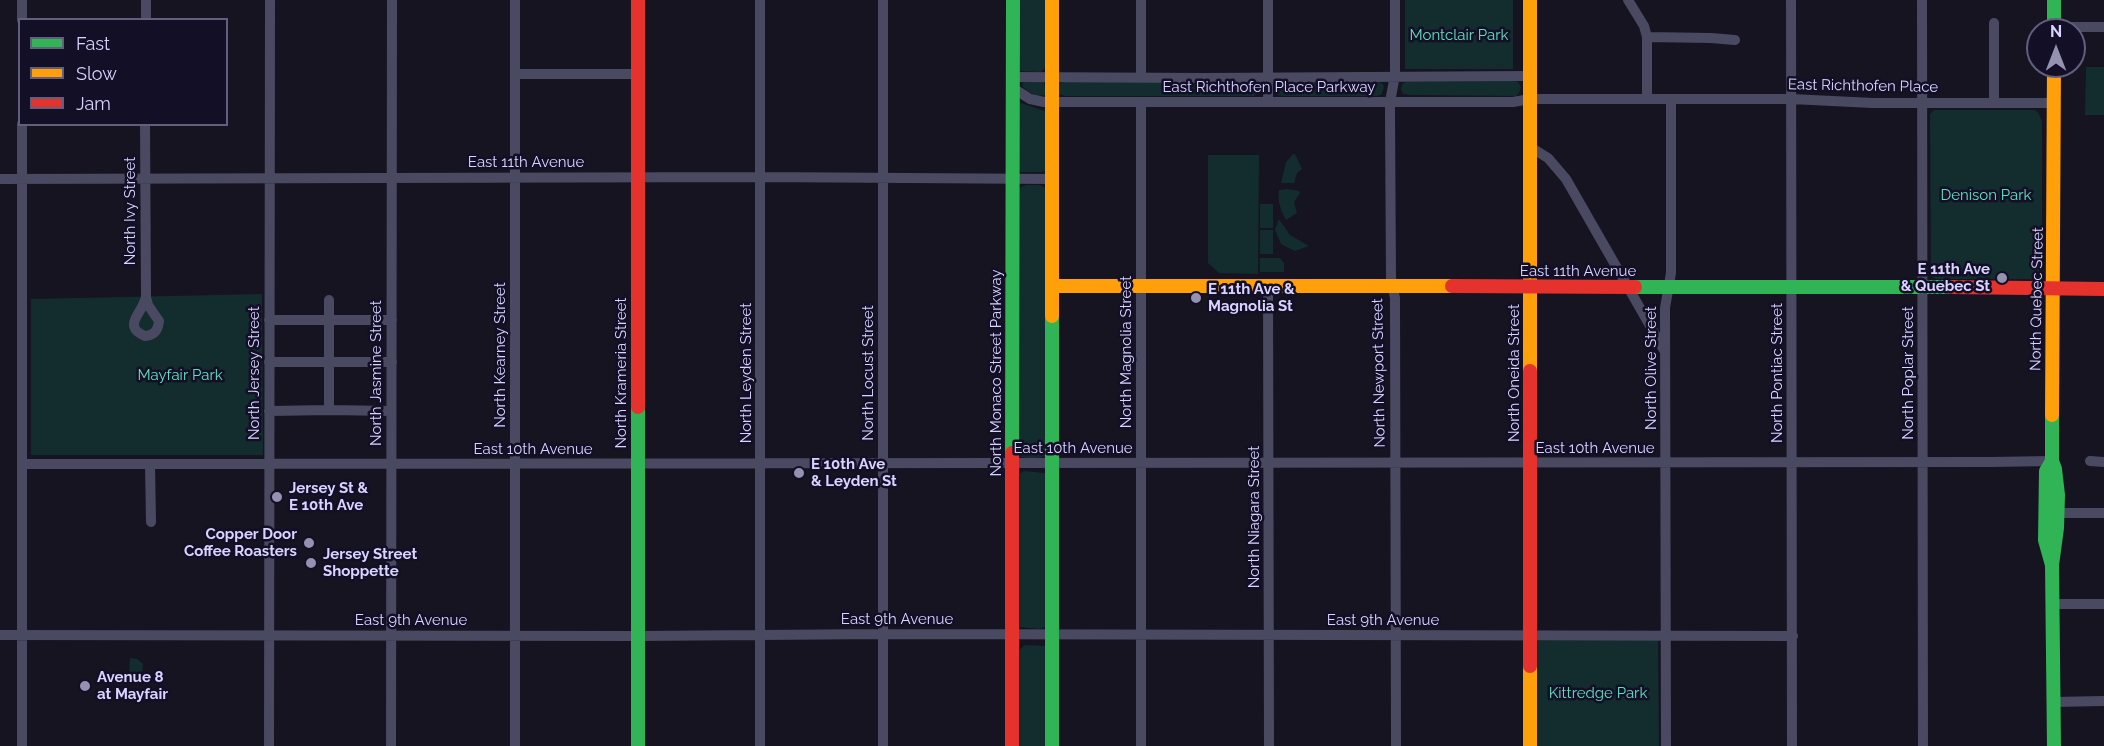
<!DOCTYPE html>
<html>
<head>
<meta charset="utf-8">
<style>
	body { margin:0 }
	#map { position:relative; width:2104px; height:746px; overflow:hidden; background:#161421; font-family:Raleway,sans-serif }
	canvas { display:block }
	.legend { position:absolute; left:18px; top:18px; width:210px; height:108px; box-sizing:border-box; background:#130f26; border:2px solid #625e7d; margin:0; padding:8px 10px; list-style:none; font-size:18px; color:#d9d4ff }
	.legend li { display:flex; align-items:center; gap:12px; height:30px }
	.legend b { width:30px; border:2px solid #625e7d }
	.north { position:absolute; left:2026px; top:18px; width:60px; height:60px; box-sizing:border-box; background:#130f26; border:2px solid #625e7d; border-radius:50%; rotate:0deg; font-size:16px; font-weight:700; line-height:24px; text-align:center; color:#d9d4ff }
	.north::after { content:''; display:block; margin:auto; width:21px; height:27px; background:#9591b1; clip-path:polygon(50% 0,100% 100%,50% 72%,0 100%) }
</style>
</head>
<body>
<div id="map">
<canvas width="2104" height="746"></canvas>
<ul class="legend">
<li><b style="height:8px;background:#30b455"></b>Fast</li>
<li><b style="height:8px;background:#ff9f0a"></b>Slow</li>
<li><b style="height:8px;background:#e5322d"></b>Jam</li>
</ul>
<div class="north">N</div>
</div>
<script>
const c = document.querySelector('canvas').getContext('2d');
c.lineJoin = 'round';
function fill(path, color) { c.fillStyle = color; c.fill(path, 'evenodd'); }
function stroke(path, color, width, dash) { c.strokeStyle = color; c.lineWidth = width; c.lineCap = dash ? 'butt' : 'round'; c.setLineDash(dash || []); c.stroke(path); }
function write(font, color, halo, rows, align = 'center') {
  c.font = font + ' Raleway,sans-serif'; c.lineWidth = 5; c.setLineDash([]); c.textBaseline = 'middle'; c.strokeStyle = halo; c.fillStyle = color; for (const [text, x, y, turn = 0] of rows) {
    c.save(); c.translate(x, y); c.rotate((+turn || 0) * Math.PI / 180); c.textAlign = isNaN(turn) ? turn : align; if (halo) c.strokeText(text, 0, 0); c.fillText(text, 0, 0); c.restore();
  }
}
const green = new Path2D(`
	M1018 0H1046L1045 68 1041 72 1019 71Z
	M1405 0H1513V69H1405Z
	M2086 67H2104V115H2085Z
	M1513 81 1518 82 1521 87 1519 93 1516 96 1410 95 1403 94 1401 89 1402 84 1406 82Z
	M1023 82H1044L1046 95C1037 98 1028 92 1022 86Z
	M1064 82H1257L1261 85V91L1254 96H1065L1059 94V84Z
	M1378 82 1383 84 1384 88 1381 95 1376 96H1283L1277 95 1274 91 1275 86 1279 83Z
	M1021 103 1045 111V171L1042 172H1021L1018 170 1019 104Z
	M1934 110H2035L2038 112 2042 121V269L2041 274 2034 279H1936L1931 276 1930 114Z
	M1293 154H1295L1302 169 1297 173 1294 183H1281L1286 162Z
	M1208 155H1259L1258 274 1219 273 1208 263Z
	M1026 185H1040L1046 188 1045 456C1038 459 1026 459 1019 456V188Z
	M1287 189 1299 191 1300 193 1294 202 1297 213 1286 220C1281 211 1277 200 1279 190Z
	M1260 204H1273V228H1260Z
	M1279 219 1290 235 1309 246 1295 251 1281 244 1275 230Z
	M1260 230H1273V254H1260Z
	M1260 258H1280L1284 263V272H1260Z
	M262 294 263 455H31V299Z
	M1024 471 1045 473 1047 626 1040 629 1019 627V474Z
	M1658 640 1659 746H1537V641Z
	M1025 645 1045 646 1047 746H1018L1019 650Z
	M130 658 137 659 143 664 142 674 137 678H129Z`);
const street = new Path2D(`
	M515 0V746
	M760 0V746
	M883 0V746
	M1268 0V102
	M1395 0V75L1390 102V115L1391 278 1395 298 1396 746
	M1628 0 1644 26 1647 37V99
	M1791 0 1792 746
	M1922 0 1923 746
	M22 20V0
	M146 20V0
	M1994 23V103
	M2054 27H2104
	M1647 37 1711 38 1735 40
	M515 74H638
	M1012 77 1205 78 1530 76
	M1141 78V0
	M1013 88 1030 99 1044 102H1513L1530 99H1791L1873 103H2054
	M145 124 146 297C143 313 121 326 145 336 155 335 158 330 159 321L148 305 146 297
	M1530 147 1548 158 1566 179 1664 350
	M0 179 761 177 1052 179
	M1268 287 1269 746
	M269 320H392
	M269 362H392
	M329 410 391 411
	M269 411 329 410V300
	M2090 461 2104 462
	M22 464 1991 462 2052 461
	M150 464 151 522
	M2057 513H2104
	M2052 604H2104
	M0 635 638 636 883 634 1793 636
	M2053 702 2104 701
	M22 746V124
	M269 746 270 0
	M391 746 392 0
	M1141 746V102
	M1666 746 1665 308 1671 273V99`);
const fast = new Path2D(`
	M2054 0V30
	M1635 287H1951
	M1052 316V746
	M638 407V746
	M2052 415V461L2055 469 2058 495 2057 528 2052 565 2054 746
	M1012 453 1013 0
	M2052 461 2046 471 2045 540 2052 565`);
const slow = new Path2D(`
	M1052 0V316
	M1530 0V371
	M1052 286H1452
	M2052 415 2054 66
	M1530 666V746`);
const jam = new Path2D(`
	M638 0V407
	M1452 286 1635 287
	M1951 287 2104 289
	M1530 371V666
	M1012 746V453`);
const markers = [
	[2002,278,6,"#9591b1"],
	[1196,298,6,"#9591b1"],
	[799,473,6,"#9591b1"],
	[277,497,6,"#9591b1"],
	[309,543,6,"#9591b1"],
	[311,563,6,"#9591b1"],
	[85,686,6,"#9591b1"]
];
const parkNames = [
	["Montclair Park",1459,35],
	["Denison Park",1986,195],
	["Mayfair Park",180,375],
	["Kittredge Park",1598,693]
];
const streetNames = [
	["East Richthofen Place",1863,86,1],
	["East Richthofen Place Parkway",1269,87],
	["East 11th Avenue",526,162],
	["North Ivy Street",130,211,-90],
	["East 11th Avenue",1578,271],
	["North Quebec Street",2037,299,-89],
	["North Magnolia Street",1126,352,-90],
	["North Kearney Street",500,355,-90],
	["North Olive Street",1651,368,-90],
	["North Jersey Street",254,373,-90],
	["North Jasmine Street",376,373,-90],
	["North Krameria Street",621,373,-90],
	["North Leyden Street",746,373,-90],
	["North Locust Street",868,373,-90],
	["North Monaco Street Parkway",996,373,-90],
	["North Newport Street",1379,373,-91],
	["North Oneida Street",1514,373,-90],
	["North Pontiac Street",1777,373,-90],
	["North Poplar Street",1908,373,-90],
	["East 10th Avenue",1073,448],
	["East 10th Avenue",1595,448],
	["East 10th Avenue",533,449],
	["North Niagara Street",1254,517,-90],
	["East 9th Avenue",897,619],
	["East 9th Avenue",411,620],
	["East 9th Avenue",1383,620]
];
const poiNames = [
	["E 11th Ave",1990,269,"right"],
	["& Quebec St",1990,286,"right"],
	["E 11th Ave &",1208,289],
	["Magnolia St",1208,306],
	["E 10th Ave",811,464],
	["& Leyden St",811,481],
	["Jersey St &",289,488],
	["E 10th Ave",289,505],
	["Copper Door",297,534,"right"],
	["Coffee Roasters",297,551,"right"],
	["Jersey Street",323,554],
	["Shoppette",323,571],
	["Avenue 8",97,677],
	["at Mayfair",97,694]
];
fill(green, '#132c2d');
stroke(street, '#4a4962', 10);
stroke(fast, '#30b455', 14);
stroke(slow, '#ff9f0a', 14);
stroke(jam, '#e5322d', 14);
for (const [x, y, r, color] of markers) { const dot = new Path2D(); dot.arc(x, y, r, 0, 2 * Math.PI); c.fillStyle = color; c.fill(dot); stroke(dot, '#130f26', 2); }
write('15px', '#5fe0c0', '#130f26', parkNames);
write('15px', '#d9d4ff', '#130f26', streetNames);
write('bold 15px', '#d9d4ff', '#130f26', poiNames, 'left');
</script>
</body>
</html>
